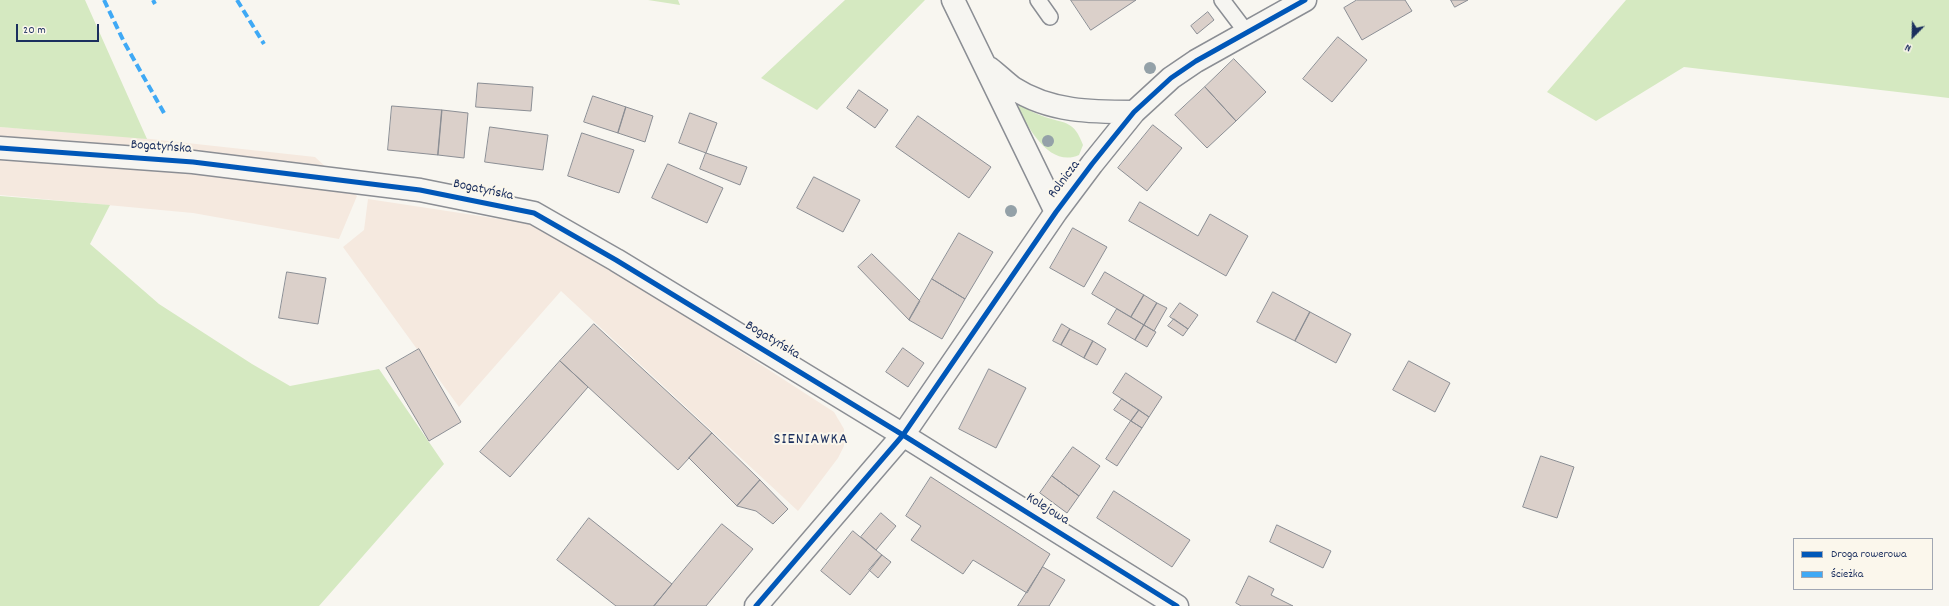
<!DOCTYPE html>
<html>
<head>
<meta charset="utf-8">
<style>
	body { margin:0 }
	#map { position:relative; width:1949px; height:606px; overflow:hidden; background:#f8f6f0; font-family:Dekko,sans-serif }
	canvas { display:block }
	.legend { position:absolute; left:1793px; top:538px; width:140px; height:52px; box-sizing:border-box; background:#fbf7ec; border:1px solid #a1a7b3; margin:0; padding:5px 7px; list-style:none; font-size:12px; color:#1b2f5e }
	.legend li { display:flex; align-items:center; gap:8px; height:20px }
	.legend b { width:20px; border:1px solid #a1a7b3 }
	.north { position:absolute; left:1893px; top:16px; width:40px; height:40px; -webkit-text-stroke:3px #fbf7ec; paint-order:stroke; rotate:203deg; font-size:11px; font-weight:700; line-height:16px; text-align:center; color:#1b2f5e }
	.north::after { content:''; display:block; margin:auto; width:14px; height:18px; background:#1b2f5e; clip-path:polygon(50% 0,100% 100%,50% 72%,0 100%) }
	.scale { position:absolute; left:16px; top:24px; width:83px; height:18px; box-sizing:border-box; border:2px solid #1b2f5e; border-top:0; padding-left:5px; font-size:12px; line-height:14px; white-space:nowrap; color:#1b2f5e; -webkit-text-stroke:3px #fbf7ec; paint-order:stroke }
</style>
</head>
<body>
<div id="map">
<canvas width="1949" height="606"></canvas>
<ul class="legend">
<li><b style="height:5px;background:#0057b8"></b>Droga rowerowa</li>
<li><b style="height:5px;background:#3fa9f5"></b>Ścieżka</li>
</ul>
<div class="north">N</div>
<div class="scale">20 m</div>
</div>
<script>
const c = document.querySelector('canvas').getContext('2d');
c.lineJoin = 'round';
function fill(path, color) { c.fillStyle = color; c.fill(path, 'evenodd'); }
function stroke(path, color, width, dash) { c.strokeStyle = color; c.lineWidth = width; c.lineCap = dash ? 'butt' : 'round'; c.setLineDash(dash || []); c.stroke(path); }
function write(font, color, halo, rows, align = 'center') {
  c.font = font + ' Dekko,sans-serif'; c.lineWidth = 4; c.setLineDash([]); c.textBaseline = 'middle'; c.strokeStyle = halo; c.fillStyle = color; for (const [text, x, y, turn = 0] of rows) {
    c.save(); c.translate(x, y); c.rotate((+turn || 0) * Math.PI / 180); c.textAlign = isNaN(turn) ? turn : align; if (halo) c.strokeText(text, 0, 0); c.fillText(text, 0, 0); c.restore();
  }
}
const built = new Path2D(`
	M0 127 105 134 315 157 357 196 339 239 193 213 0 195Z
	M368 199 533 224 571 242 834 412 844 429V446L838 458 798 511 561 291 459 407 343 247 364 230Z`);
const green = new Path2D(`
	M0 0H85L147 139 0 127Z
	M648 0H678L680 5Z
	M845 0H925L817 110 761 78Z
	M1626 0H1949V98L1684 67 1596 121 1547 92Z
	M1020 105C1028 110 1036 114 1045 117 1067 124 1074 121 1083 145L1079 155C1050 168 1029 129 1018 108Z
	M0 196 110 205 90 244 159 304 252 364 290 386 379 369 444 464 319 606H0Z`);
const building = new Path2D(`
	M1071 0H1136L1091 30Z
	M1357 0H1405L1412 11 1362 40 1344 8Z
	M1451 0H1468L1455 7Z
	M1208 12 1214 20 1197 34 1191 26Z
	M1338 37 1367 60 1332 102 1303 79Z
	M1234 59 1266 92 1236 121 1205 87Z
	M478 83 533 87 531 111 476 107Z
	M1205 87 1236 121 1207 148 1175 115Z
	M859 90 888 110 875 128 847 108Z
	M593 96 626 107 618 133 584 122Z
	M392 106 442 110 438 155 388 150Z
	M626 107 653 116 645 142 618 133Z
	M442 110 468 113 464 158 438 155Z
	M690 113 717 123 706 153 679 143Z
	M918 116 991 167 969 198 896 147Z
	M1153 125 1182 148 1147 191 1118 168Z
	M490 127 548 135 543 170 485 162Z
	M582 133 634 150 619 193 568 176Z
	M706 153 747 167 740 185 700 169Z
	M668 164 723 188 707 223 652 198Z
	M814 177 860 200 843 232 797 208Z
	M1140 202 1198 236 1210 214 1248 236 1226 276 1129 221Z
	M1073 228 1107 247 1084 287 1050 268Z
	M959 233 993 252 965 299 932 279Z
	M872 254 920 301 909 320 858 267Z
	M287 272 326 278 318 324 279 318Z
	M1105 272 1144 295 1131 317 1092 294Z
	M932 279 965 299 942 339 909 320Z
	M1273 292 1310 312 1295 341 1257 322Z
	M1144 295 1157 303 1144 325 1131 317Z
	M1157 303 1167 308 1154 331 1144 325Z
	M1180 303 1198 315 1188 329 1170 317Z
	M1117 309 1144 325 1135 340 1108 324Z
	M1310 312 1351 334 1336 363 1295 341Z
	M1174 319 1188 329 1183 336 1168 326Z
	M594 324 712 433 678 470 560 361Z
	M1062 324 1070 329 1061 345 1053 341Z
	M1144 325 1156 332 1147 347 1135 340Z
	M1070 329 1093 341 1084 358 1061 345Z
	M1093 341 1106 349 1097 365 1084 358Z
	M903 348 924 363 908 387 886 372Z
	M419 349 461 422 429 441 386 368Z
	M560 361 588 387 510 477 480 452Z
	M1409 361 1450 383 1435 412 1393 390Z
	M989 369 1026 388 996 448 959 429Z
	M1126 373 1162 397 1149 417 1113 393Z
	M1122 399 1139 410 1131 421 1114 410Z
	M1139 410 1149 417 1142 428 1131 421Z
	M1131 421 1142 428 1117 466 1106 459Z
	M712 433 760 480 737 506 689 458Z
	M1073 447 1100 466 1079 496 1052 476Z
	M1541 456 1574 467 1557 518 1523 507Z
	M1052 476 1079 496 1067 513 1040 493Z
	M931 477 1050 554 1027 593 973 560 963 574 911 540 921 526 906 516Z
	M760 480 788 509 773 524 756 511 737 506Z
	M1114 491 1190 540 1172 567 1097 518Z
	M881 513 896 526 876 550 861 537Z
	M589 518 672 584 654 606H616L557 560Z
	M722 524 753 549 706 606H654Z
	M1277 525 1331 551 1323 568 1270 542Z
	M853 531 882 555 850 595 821 571Z
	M882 555 891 562 878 578 869 570Z
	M1043 567 1065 580 1049 606H1018Z
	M1249 576 1274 589 1271 595 1293 606H1241L1236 603Z`);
const lane = new Path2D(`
	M1038 0 1050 17
	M1222 0 1247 33`);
const street = new Path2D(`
	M0 148 193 162 420 190 534 213 616 260 903 435`);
const secondary = new Path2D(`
	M953 0 1056 212
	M989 68C997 74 1005 82 1013 88 1050 112 1092 112 1134 112
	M903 435 1177 606
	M756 606 903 435 1056 212 1092 164 1134 112 1171 78 1196 61 1305 0`);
const quiet = new Path2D(`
	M104 0 124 42 164 113
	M153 0 155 4
	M237 0 264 44`);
const cycleway = new Path2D(`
	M0 148 193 162 420 190 534 213 616 260 903 435 1177 606
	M756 606 903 435 1056 212 1092 164 1134 112 1171 78 1196 61 1305 0`);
const trees = [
	[1150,68],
	[1048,141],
	[1011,211]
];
const streetNames = [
	["Bogatyńska",161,148,4],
	["Rolnicza",1065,180,-53],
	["Bogatyńska",483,191,12],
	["Bogatyńska",772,341,31],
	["Kolejowa",1047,510,32]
];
const quarterNames = [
	["SIENIAWKA",811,441]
];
fill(built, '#f5e9df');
fill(green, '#d5e9c1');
fill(building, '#dbd0ca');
stroke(building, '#8b8e94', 1);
stroke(lane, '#8b8e94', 18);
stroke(street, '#8b8e94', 25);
stroke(secondary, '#8b8e94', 25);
stroke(lane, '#f6f5f1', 15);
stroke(street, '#f6f5f1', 22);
stroke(secondary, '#f6f5f1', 22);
stroke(quiet, '#3fa9f5', 4, [8, 4]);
stroke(cycleway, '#0057b8', 5);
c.fillStyle = '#94a1a8';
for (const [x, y] of trees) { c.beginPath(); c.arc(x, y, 6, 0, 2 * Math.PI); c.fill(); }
write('14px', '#1b2f5e', '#fbf7ec', streetNames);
c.letterSpacing = '1px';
write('16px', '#1b2f5e', '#fbf7ec', quarterNames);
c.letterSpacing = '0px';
</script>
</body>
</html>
